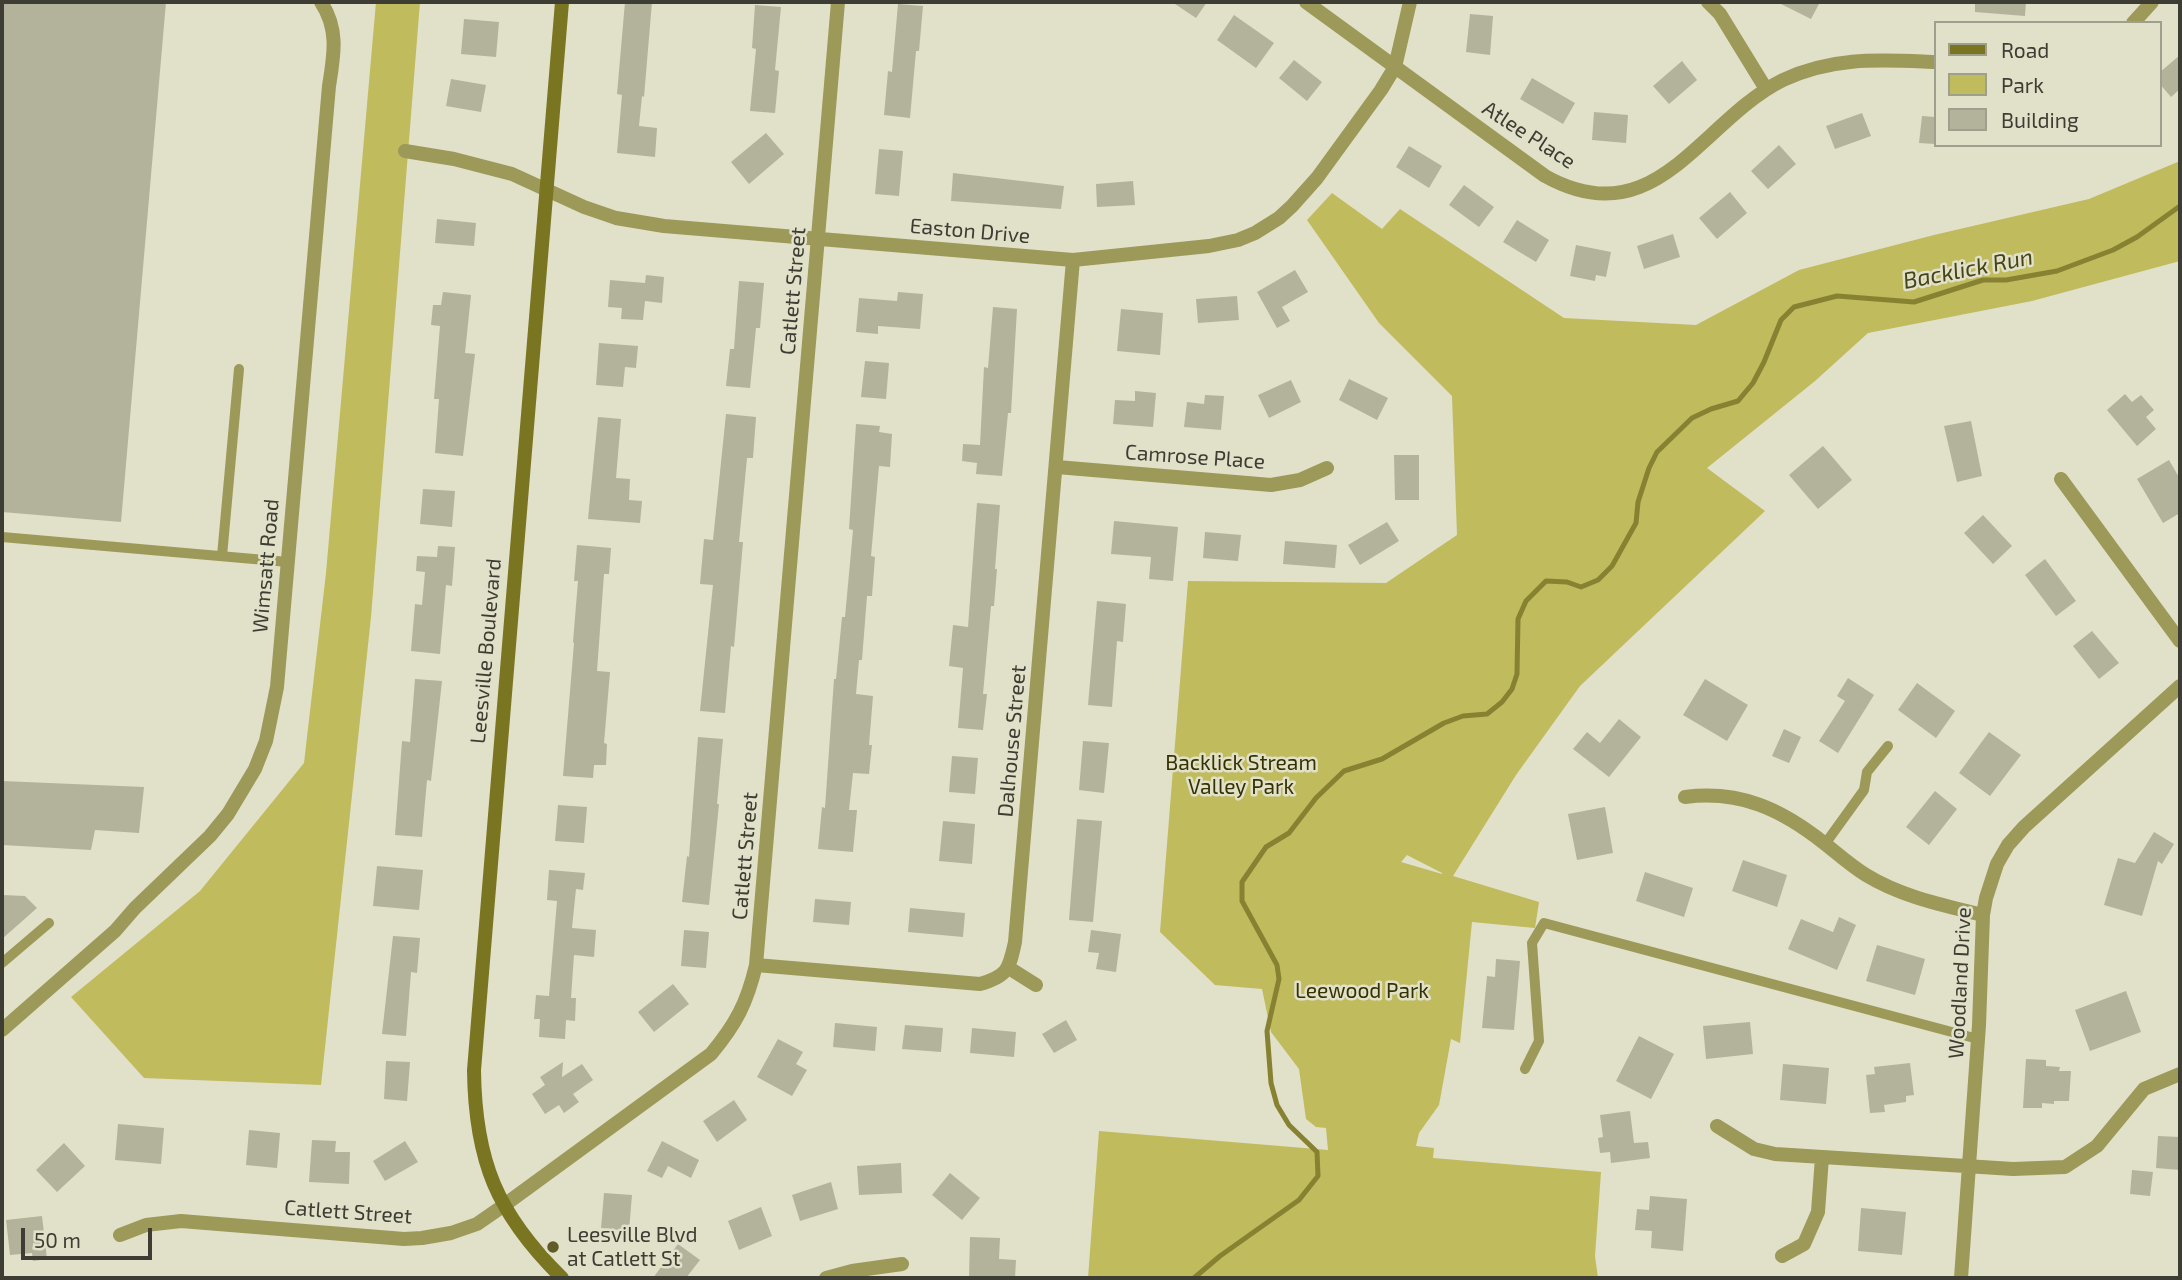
<!DOCTYPE html>
<html>
<head>
<meta charset="utf-8">
<style>
	body { margin:0 }
	#map { position:relative; width:2182px; height:1280px; overflow:hidden; background:#e1e0c9; font-family:"Exo 2",sans-serif }
	canvas { display:block }
	.frame { position:absolute; inset:0; border:4px solid #3d3d33; pointer-events:none }
	.legend { position:absolute; left:1934px; top:21px; width:228px; height:126px; box-sizing:border-box; background:#e1e0c9; border:2px solid #9f9f8d; margin:0; padding:9px 12px; list-style:none; font-size:21px; color:#3d3d33 }
	.legend li { display:flex; align-items:center; gap:14px; height:35px }
	.legend b { width:35px; border:2px solid #9f9f8d }
	.scale { position:absolute; left:21px; top:1228px; width:131px; height:32px; box-sizing:border-box; border:4px solid #3d3d33; border-top:0; padding-left:9px; font-size:21px; line-height:24px; white-space:nowrap; color:#3d3d33; -webkit-text-stroke:5px #e1e0c9; paint-order:stroke }
</style>
</head>
<body>
<div id="map">
<canvas width="2182" height="1280"></canvas>
<div class="frame"></div>
<ul class="legend">
<li><b style="height:9px;background:#7a7521"></b>Road</li>
<li><b style="height:19px;background:#c0bb5d"></b>Park</li>
<li><b style="height:19px;background:#b3b39c"></b>Building</li>
</ul>
<div class="scale">50 m</div>
</div>
<script>
const c = document.querySelector('canvas').getContext('2d');
c.lineJoin = 'round';
function fill(path, color) { c.fillStyle = color; c.fill(path, 'evenodd'); }
function stroke(path, color, width, dash) { c.strokeStyle = color; c.lineWidth = width; c.lineCap = dash ? 'butt' : 'round'; c.setLineDash(dash || []); c.stroke(path); }
function write(font, color, halo, rows, align = 'center') {
  c.font = font + ' "Exo 2",sans-serif'; c.lineWidth = 5; c.setLineDash([]); c.textBaseline = 'middle'; c.strokeStyle = halo; c.fillStyle = color; for (const [text, x, y, turn = 0] of rows) {
    c.save(); c.translate(x, y); c.rotate((+turn || 0) * Math.PI / 180); c.textAlign = isNaN(turn) ? turn : align; if (halo) c.strokeText(text, 0, 0); c.fillText(text, 0, 0); c.restore();
  }
}
const green = new Path2D(`
	M376 2H420L371 617 321 1085 144 1078 71 997 200 891 304 763 326 573Z
	M2180 161V261L2032 301 1868 333 1815 381 1707 468 1765 511 1580 686 1516 775 1453 876 1539 902 1535 928 1472 922 1460 1043 1451 1039 1439 1105 1419 1133 1416 1146 1434 1148 1433 1158 1601 1172 1595 1256 1598 1278H1088L1099 1131 1328 1150 1326 1128 1316 1127 1306 1119 1299 1069 1271 1032 1262 989 1215 985 1160 932 1188 581 1386 583 1457 535 1452 396 1379 323 1307 220 1332 193 1382 229 1400 209 1564 318 1696 325 1799 270 1934 235 2089 199ZM1407 855 1442 873V874L1401 862Z`);
const stream = new Path2D(`
	M1194 1278 1220 1256 1299 1200 1318 1176 1317 1152 1289 1125 1277 1105 1271 1083 1267 1031 1279 979 1277 965 1242 901V882L1266 847 1289 833 1316 798 1344 771 1382 759 1444 723 1463 716 1487 714 1502 702 1512 689 1517 674 1518 619 1526 601 1546 581 1567 582 1581 587 1598 580 1612 566 1636 523 1638 502 1649 468 1657 452 1692 418 1711 409 1738 401 1753 383 1764 362 1781 320 1794 307 1837 296 1914 302 1983 280H2006L2057 271 2113 250 2137 237 2180 206`);
const building = new Path2D(`
	M2 2H166L121 522 2 512Z
	M625 2H652L644 97 642 96 639 126 657 128 655 157 617 153 622 95 617 94Z
	M1172 2H1207L1196 18Z
	M1777 2H1820L1811 19Z
	M1975 2H2026L2025 16 1975 12Z
	M898 4 923 6 919 51H916L910 118 884 115 888 71 892 72Z
	M755 5 781 7 775 70 779 71 775 113 750 111 756 49 752 48Z
	M1470 14 1493 16 1490 55 1466 52Z
	M1234 15 1274 43 1256 68 1217 40Z
	M464 19 499 22 496 57 461 54Z
	M2180 55V89L2171 97 2159 83V73Z
	M1294 60 1322 82 1307 101 1279 78Z
	M1682 61 1697 80 1669 104 1653 86Z
	M1532 78 1575 103 1563 124 1520 99Z
	M451 79 486 85 481 112 446 106Z
	M1594 112 1628 115 1626 143 1592 140Z
	M1862 113 1871 136 1835 149 1826 126Z
	M1922 116 1935 117V144L1919 143Z
	M766 133 784 154 749 184 731 162Z
	M1779 145 1796 164 1768 189 1751 171Z
	M1409 146 1442 166 1429 188 1396 167Z
	M879 149 903 151 899 196 875 194Z
	M953 173 1064 186 1061 209 951 201Z
	M1133 181 1135 205 1097 207 1096 184Z
	M1464 185 1494 207 1479 227 1449 205Z
	M1730 192 1747 213 1717 239 1699 218Z
	M437 219 476 223 474 246 435 243Z
	M1517 220 1549 240 1536 262 1503 242Z
	M1673 234 1680 257 1644 269 1637 246Z
	M1576 245 1611 252 1606 277 1596 275 1595 281 1570 276Z
	M1295 270 1308 292 1282 307 1290 321 1277 328 1257 292Z
	M646 275 664 277 662 303 645 301 643 320 621 319 622 308 608 307 610 280 645 283Z
	M739 281 764 283 760 328H756L750 388 726 386 730 349H734Z
	M443 292 471 295 465 353 475 354 463 456 435 453 439 399H434L440 326 431 325 433 305H441Z
	M898 292 923 294 920 329 878 326V334L856 332 859 298 897 301Z
	M1237 296 1239 320 1198 323 1196 299Z
	M993 307 1017 309 1011 413H1008L1002 476 976 474 977 463 962 461 963 444 980 445 984 367 988 368Z
	M1121 309 1163 313 1160 355 1117 351Z
	M599 343 638 346 636 368 625 367 623 387 596 385Z
	M865 361 889 363 886 399 861 397Z
	M1349 379 1388 398 1377 420 1339 400Z
	M1291 380 1301 402 1269 418 1258 395Z
	M1135 391 1156 393 1153 427 1113 424 1115 400 1135 401Z
	M2125 394 2132 402 2141 395 2154 410 2146 417 2156 429 2137 446 2107 410Z
	M1205 395 1224 396 1221 430 1184 427 1187 402 1204 404Z
	M726 414 756 417 753 458H747L739 542H743L734 647 731 646 725 713 700 711 713 585 700 584 704 539 713 540Z
	M598 417 621 419 616 478 630 479 629 500 642 501 640 523 588 519Z
	M1971 421 1982 476 1957 482 1944 426Z
	M856 424 880 426 879 432 892 434 890 467 879 466 871 556 875 557 872 596H867L862 660H859L856 694 873 696 869 745H872L869 774 853 773 849 810H857L853 852 818 849 822 807 825 808 834 679H836L842 617H845L853 530 849 529Z
	M1823 446 1852 480 1818 509 1789 475Z
	M1394 455H1419V500H1395Z
	M2169 460 2180 479V513L2163 523 2137 479Z
	M423 489 455 491 452 527 420 524Z
	M977 503 1000 505 995 569H997L994 606H991L983 694H987L983 730 958 728 963 668 949 666 953 625 968 627Z
	M1983 515 2012 546 1993 564 1964 533Z
	M1114 521 1178 527 1173 581 1149 579 1151 557 1111 554Z
	M1387 522 1399 541 1360 565 1348 545Z
	M1205 532 1241 535 1238 561 1203 558Z
	M1285 541 1337 545 1335 568 1283 564Z
	M577 545 611 548 609 574H604L597 671 610 672 604 743 607 744 606 765H594L593 778 563 776 574 643 573 642 578 581H574Z
	M438 546 455 547 452 586 446 585 440 654 411 651 415 604 422 605 425 572 416 571 417 556 437 557Z
	M2045 559 2076 601 2056 616 2025 575Z
	M1097 601 1126 604 1123 642 1117 641 1112 707 1088 705Z
	M2092 631 2119 663 2099 679 2073 646Z
	M1848 678 1874 695 1838 753 1819 741 1845 701 1837 696Z
	M415 679 442 681 431 781 427 780 422 837 395 835 402 741 410 742Z
	M1705 679 1748 705 1727 741 1683 715Z
	M1917 683 1955 711 1936 738 1898 710Z
	M1619 719 1641 737 1609 777 1573 749 1587 732 1600 743Z
	M1784 729 1801 737 1789 763 1772 756Z
	M1989 732 2021 755 1990 796 1959 773Z
	M698 737 723 739 717 804H719L709 905 682 902 687 856 689 857Z
	M1083 741 1109 743 1104 793 1079 790Z
	M952 756 978 758 975 794 949 792Z
	M2 781 144 787 139 833 95 830 91 850 2 845Z
	M1935 791 1957 809 1929 845 1906 827Z
	M558 805 587 807 584 843 555 841Z
	M1605 807 1613 853 1577 860 1568 814Z
	M1077 819 1102 821 1093 922 1069 920Z
	M943 821 975 824 972 864 939 861Z
	M2154 832 2174 844 2162 864 2158 861 2142 916 2104 905 2118 858 2135 863Z
	M1743 860 1787 875 1777 907 1732 891Z
	M377 866 423 870 419 910 373 906Z
	M549 870 585 873 583 890 576 889 572 928 596 930 594 957 574 955 571 998H576L575 1021 566 1020 565 1039 539 1037 540 1019H534L536 995 549 996 557 901 547 900Z
	M1645 872 1693 888 1684 917 1636 901Z
	M2 895 25 896 37 908 2 939Z
	M815 899 851 902 849 925 813 922Z
	M910 908 965 913 963 937 908 932Z
	M1839 917 1856 925 1837 970 1788 949 1801 919 1833 932Z
	M684 930 709 932 706 968 681 966Z
	M1091 930 1121 934 1116 972 1096 969 1099 953 1088 952Z
	M393 936 420 938 417 973 411 972 406 1036 382 1034Z
	M1877 945 1925 959 1915 995 1866 981Z
	M1496 959 1520 961 1514 1030 1482 1028 1487 976 1495 977Z
	M673 984 689 1004 654 1032 638 1012Z
	M2126 991 2141 1032 2090 1051 2075 1010Z
	M1066 1020 1077 1040 1054 1053 1042 1034Z
	M1750 1022 1753 1054 1706 1059 1703 1026Z
	M835 1023 877 1027 875 1051 833 1047Z
	M905 1025 943 1028 941 1052 902 1049Z
	M972 1028 1016 1032 1014 1057 970 1053Z
	M1639 1036 1674 1054 1651 1099 1616 1081Z
	M778 1039 803 1052 796 1064 807 1070 792 1096 757 1077Z
	M2026 1059 2046 1060V1066L2060 1067 2059 1071H2071L2069 1101H2054V1104L2042 1103V1108H2023Z
	M386 1061 410 1062 407 1101 384 1099Z
	M563 1062 562 1077 582 1064 593 1080 573 1094 579 1102 564 1113 559 1105 545 1114 532 1094 545 1085 540 1077Z
	M1910 1063 1914 1095 1906 1096V1102L1884 1105 1885 1112 1870 1113 1866 1075 1875 1074 1874 1067Z
	M1783 1064 1829 1068 1826 1104 1780 1100Z
	M734 1100 747 1120 717 1142 703 1121Z
	M1630 1111 1634 1143 1648 1142 1650 1158 1611 1163 1610 1152 1600 1153 1598 1138 1603 1137 1600 1115Z
	M118 1124 164 1128 161 1164 115 1160Z
	M249 1130 280 1133 277 1168 246 1165Z
	M2158 1136 2180 1137V1170L2156 1168Z
	M312 1140 336 1141 335 1152H350L349 1184 309 1182Z
	M405 1141 418 1162 385 1181 373 1161Z
	M662 1141 699 1160 691 1178 668 1166 662 1178 647 1171Z
	M64 1143 85 1166 57 1192 36 1170Z
	M901 1163 902 1193 859 1195 857 1166Z
	M2132 1170 2153 1172 2150 1196 2130 1194Z
	M950 1173 980 1198 962 1220 932 1195Z
	M831 1182 838 1209 800 1221 792 1195Z
	M604 1193 632 1195 629 1231 601 1228Z
	M1650 1196 1687 1199 1683 1251 1651 1248 1652 1231 1635 1230 1637 1209 1649 1210Z
	M761 1207 772 1236 739 1250 728 1221Z
	M1861 1208 1906 1212 1902 1255 1858 1251Z
	M42 1216 47 1259 33 1261 32 1253 10 1255 6 1220Z
	M970 1237 1000 1238 999 1259 1016 1260 1015 1278H969Z
	M678 1244 700 1260 686 1278H653Z`);
const lane = new Path2D(`
	M2 537 288 562
	M222 556 239 369
	M1825 844 1864 790 1867 772 1888 746
	M2 963 49 923
	M1525 1069 1539 1041 1532 943 1544 923 1978 1039`);
const street = new Path2D(`
	M1306 2 1545 176C1656 238 1700 121 1783 80 1834 56 1881 60 1935 62
	M1708 2 1720 14 1766 89
	M2133 23 2152 2
	M405 151 454 159 512 174 584 207 616 218 664 226 1073 260 1209 246 1238 240 1255 233 1279 218 1292 206 1317 178 1381 90 1395 67 1410 2
	M1057 467 1271 485 1300 480 1327 468
	M2061 479 2180 641
	M1685 797C1740 790 1781 809 1824 843 1838 854 1851 866 1866 875 1902 897 1943 905 1983 915
	M756 965 980 984C1008 976 1009 969 1015 942L1073 260
	M1009 968 1036 985
	M2 1030 115 931 135 908 210 836 228 814 255 769 266 741 277 687 329 86C334 55 339 29 321 2
	M1717 1126 1754 1149 1775 1154 2013 1169 2065 1167 2097 1146 2144 1089 2180 1074
	M120 1235 146 1225 181 1221 404 1239 422 1238 451 1233 477 1224 503 1206 711 1054C736 1024 747 1003 756 965L838 2
	M1782 1256 1804 1244 1818 1212 1822 1157
	M826 1278 852 1271 902 1264
	M1961 1278 1979 1025 1983 915 1986 898 1997 864 2008 845 2024 827 2180 686`);
const secondary = new Path2D(`
	M562 2 474 1070C475 1161 497 1214 562 1278`);
const markers = [
	[553,1247,7,"#5f5c29"]
];
const streetNames = [
	["Atlee Place",1529,135,33],
	["Easton Drive",970,231,5],
	["Catlett Street",793,291,-85],
	["Camrose Place",1195,457,4],
	["Wimsatt Road",266,566,-85],
	["Leesville Boulevard",486,651,-85],
	["Dalhouse Street",1012,741,-85],
	["Catlett Street",745,856,-85],
	["Woodland Drive",1960,983,-87],
	["Catlett Street",348,1212,4]
];
const parkNames = [
	["Backlick Stream",1241,763],
	["Valley Park",1241,787],
	["Leewood Park",1362,991]
];
const poiNames = [
	["Leesville Blvd",567,1235],
	["at Catlett St",567,1259]
];
const waterNames = [
	["Backlick Run",1968,269,-11]
];
fill(green, '#c0bb5d');
stroke(stream, '#878232', 5);
fill(building, '#b3b39c');
stroke(lane, '#9c9959', 10);
stroke(street, '#9c9959', 14);
stroke(secondary, '#7a7521', 14);
for (const [x, y, r, color] of markers) { const dot = new Path2D(); dot.arc(x, y, r, 0, 2 * Math.PI); c.fillStyle = color; c.fill(dot); stroke(dot, '#e1e0c9', 2.5); }
write('21px', '#3d3d33', '#e1e0c9', streetNames);
write('21px', '#353202', '#e1e0c9', parkNames);
write('21px', '#3d3d33', '#e1e0c9', poiNames, 'left');
write('italic 23px', '#464417', '#e1e0c9', waterNames);
</script>
</body>
</html>
